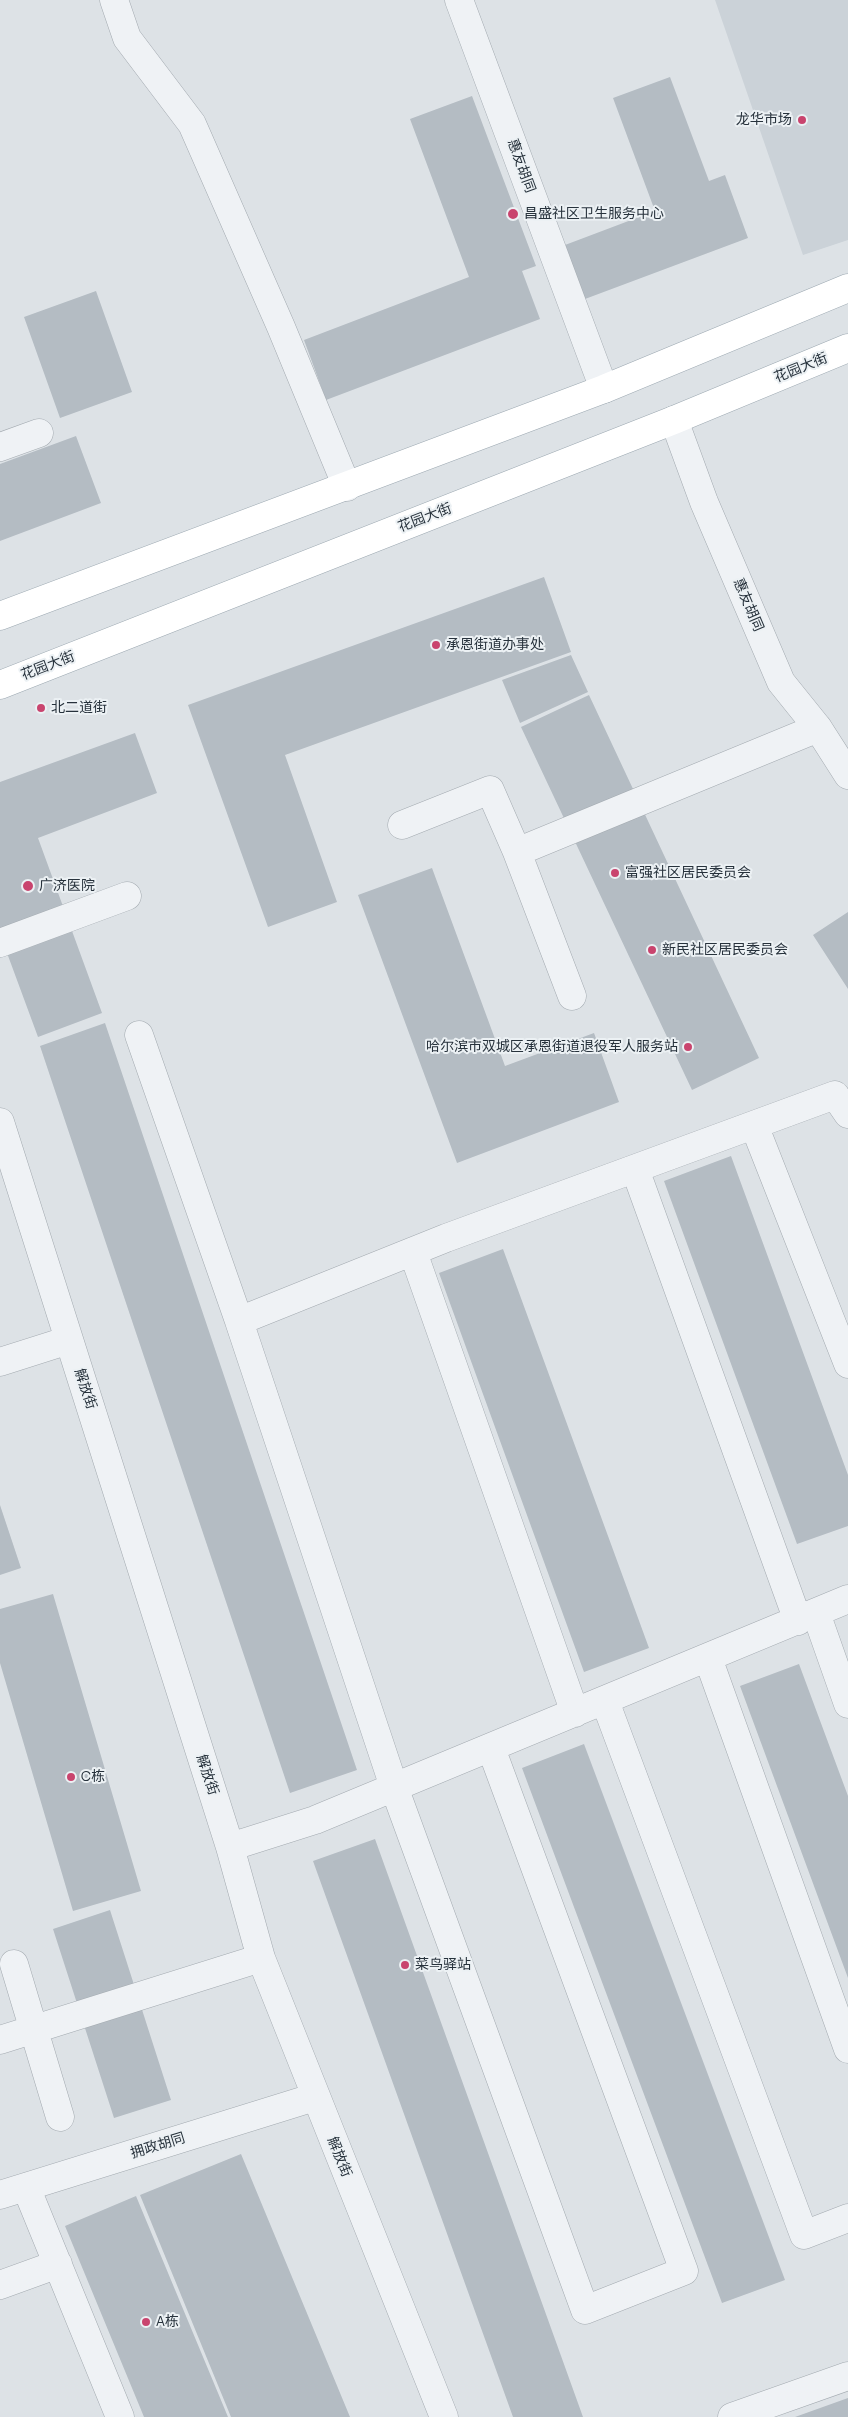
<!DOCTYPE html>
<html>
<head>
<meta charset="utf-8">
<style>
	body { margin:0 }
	canvas { display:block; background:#dde2e6 }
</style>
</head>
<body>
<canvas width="848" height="2417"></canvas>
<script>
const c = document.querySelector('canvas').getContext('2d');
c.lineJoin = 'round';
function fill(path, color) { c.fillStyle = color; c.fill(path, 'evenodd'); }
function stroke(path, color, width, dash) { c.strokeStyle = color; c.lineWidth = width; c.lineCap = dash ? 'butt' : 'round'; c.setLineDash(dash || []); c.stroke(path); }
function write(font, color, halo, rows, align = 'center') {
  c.font = font + ' Manrope,"Noto Sans SC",sans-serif'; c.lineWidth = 4; c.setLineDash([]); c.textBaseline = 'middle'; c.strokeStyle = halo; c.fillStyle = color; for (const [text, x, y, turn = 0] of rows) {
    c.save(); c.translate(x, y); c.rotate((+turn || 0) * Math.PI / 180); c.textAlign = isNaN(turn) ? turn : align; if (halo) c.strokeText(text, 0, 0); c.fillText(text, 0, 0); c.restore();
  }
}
const built = new Path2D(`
	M715 0H848V240L803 255Z`);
const building = new Path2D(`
	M670 77 709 181 725 175 748 238 585 299 565 245 655 211 613 98Z
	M472 96 536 266 522 271 540 319 326 400 304 340 469 277 410 119Z
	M96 291 132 392 60 418 24 317Z
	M76 436 101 503 0 541V464Z
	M544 577 571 652 285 755 337 902 268 927 188 705Z
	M571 655 588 692 520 723 502 680Z
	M589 695 759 1058 692 1090 521 727Z
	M135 733 157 793 38 838 102 1013 38 1037 0 934V782Z
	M432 868 505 1066 594 1033 619 1102 457 1163 358 895Z
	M848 912V989L813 935Z
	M105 1023 357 1770 290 1793 40 1046Z
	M731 1156 848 1475V1526L797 1544 664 1181Z
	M503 1249 649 1648 584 1672 439 1273Z
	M0 1505 21 1568 0 1575Z
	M53 1594 141 1891 73 1911 0 1663V1609Z
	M799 1664 848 1796V1978L740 1686Z
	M584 1744 785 2280 722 2303 522 1768Z
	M375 1839 583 2417H513L313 1861Z
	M110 1910 171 2100 114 2118 53 1929Z
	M241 2154 350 2417H231L140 2195Z
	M136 2196 228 2417H144L65 2226Z
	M848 2398V2417H795Z`);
const minor = new Path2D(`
	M114 0 127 38 192 124 281 327 347 487
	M459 0 604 389
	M674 420 704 502 781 682 818 728 848 775
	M0 447 39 433
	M402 825 490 790 517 852
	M0 943 127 896
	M572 996 517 852 818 728
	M139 1035 239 1321
	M0 1122 230 1847 261 1958 444 2417
	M754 1125 848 1364
	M635 1169 798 1621
	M413 1252 575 1713
	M0 1362 69 1340
	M816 1613 848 1704
	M708 1658 848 2049
	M605 1701 804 2235 848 2218
	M491 1748 684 2271 585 2310 394 1787 239 1321 446 1238 835 1095 848 1114
	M230 1847 315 1820 848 1599
	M14 1964 60 2117
	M0 2040 261 1958
	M26 2187 120 2417
	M0 2195 315 2097
	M0 2285 58 2264
	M732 2417 848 2376`);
const major = new Path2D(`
	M0 616 604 389 848 288
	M0 685 674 420 848 348`);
const markers = [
	[802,120,5,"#c9446e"],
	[513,214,6,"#c9446e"],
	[436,645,5,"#c9446e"],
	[41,708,5,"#c9446e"],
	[615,873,5,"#c9446e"],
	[28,886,6,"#c9446e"],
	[652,950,5,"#c9446e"],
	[688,1047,5,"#c9446e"],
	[71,1777,5,"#c9446e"],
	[405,1965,5,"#c9446e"],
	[146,2322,5,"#c9446e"]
];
const poiNames = [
	["龙华市场",792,120,"right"],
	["昌盛社区卫生服务中心",524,214],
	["承恩街道办事处",446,645],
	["北二道街",51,708],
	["富强社区居民委员会",625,873],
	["广济医院",39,886],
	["新民社区居民委员会",662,950],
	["哈尔滨市双城区承恩街道退役军人服务站",678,1047,"right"],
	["C栋",81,1777],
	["菜鸟驿站",415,1965],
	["A栋",156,2322]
];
const streetNames = [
	["惠友胡同",521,166,70],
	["花园大街",801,368,-22],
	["花园大街",425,518,-21],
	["惠友胡同",748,605,67],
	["花园大街",48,666,-21],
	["解放街",85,1389,72],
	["解放街",207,1775,72],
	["拥政胡同",158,2146,-17],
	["解放街",339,2157,68]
];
fill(built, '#cbd2d8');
fill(building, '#b4bcc3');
stroke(minor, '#a3aab0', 29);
stroke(major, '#9ca8b1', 29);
stroke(minor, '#eff2f5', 28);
stroke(major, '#fff', 28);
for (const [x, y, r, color] of markers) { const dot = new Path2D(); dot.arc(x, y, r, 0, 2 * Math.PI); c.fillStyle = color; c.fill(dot); stroke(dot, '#ecf1f4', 2); }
write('14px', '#27323c', '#ecf1f4', poiNames, 'left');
write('14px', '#27323c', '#ecf1f4', streetNames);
</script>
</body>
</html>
